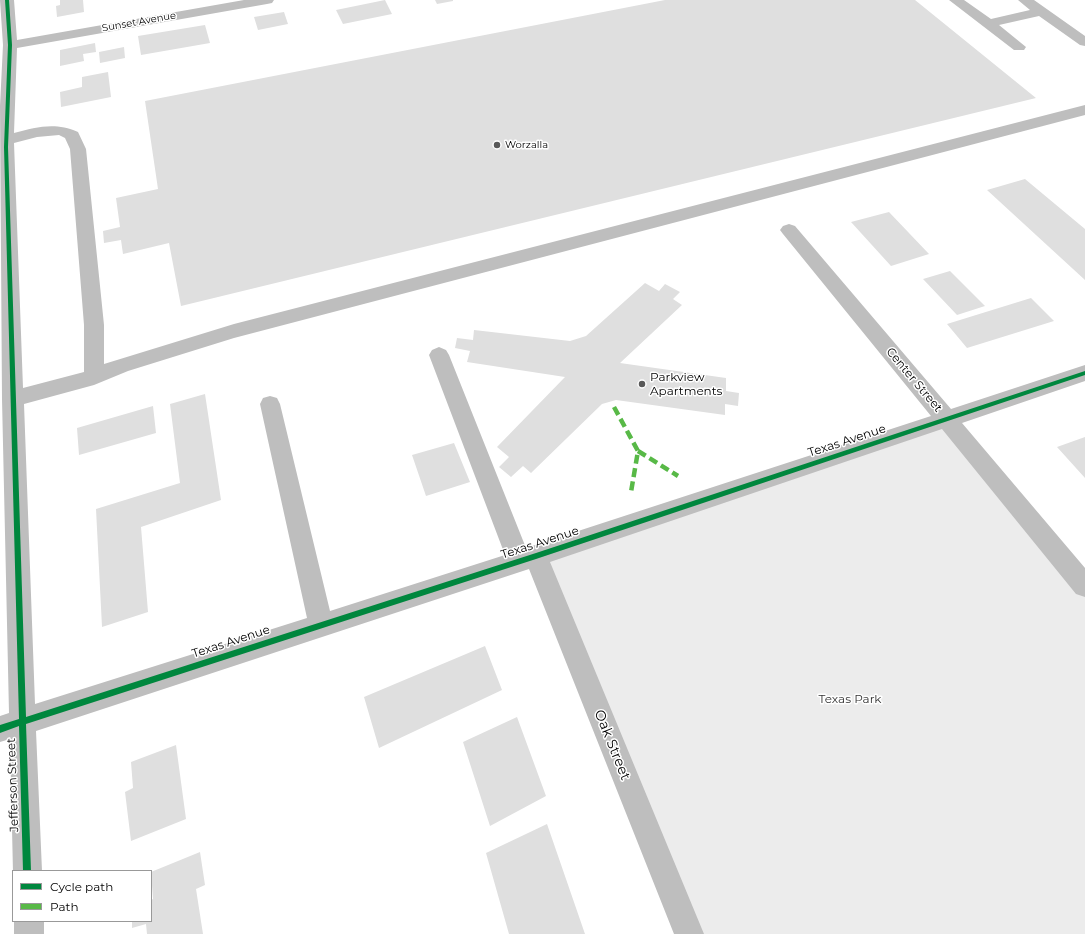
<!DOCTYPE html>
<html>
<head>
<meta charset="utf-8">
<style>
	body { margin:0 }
	#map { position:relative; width:1085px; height:934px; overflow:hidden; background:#fff; font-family:Montserrat,sans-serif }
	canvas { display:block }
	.legend { position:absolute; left:12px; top:870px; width:140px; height:52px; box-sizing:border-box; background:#fff; border:1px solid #999; margin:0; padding:5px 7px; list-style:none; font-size:12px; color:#000 }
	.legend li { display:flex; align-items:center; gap:8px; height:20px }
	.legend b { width:20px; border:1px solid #999 }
</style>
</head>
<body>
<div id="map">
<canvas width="1085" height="934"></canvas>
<ul class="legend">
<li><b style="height:5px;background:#00873e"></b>Cycle path</li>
<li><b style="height:5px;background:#58b947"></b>Path</li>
</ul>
</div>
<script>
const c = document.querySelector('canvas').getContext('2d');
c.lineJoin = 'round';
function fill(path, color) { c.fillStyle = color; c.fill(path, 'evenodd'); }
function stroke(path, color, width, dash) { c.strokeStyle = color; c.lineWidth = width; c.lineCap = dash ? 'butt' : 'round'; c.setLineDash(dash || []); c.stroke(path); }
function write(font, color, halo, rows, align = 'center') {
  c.font = font + ' Montserrat,sans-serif'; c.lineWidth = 3; c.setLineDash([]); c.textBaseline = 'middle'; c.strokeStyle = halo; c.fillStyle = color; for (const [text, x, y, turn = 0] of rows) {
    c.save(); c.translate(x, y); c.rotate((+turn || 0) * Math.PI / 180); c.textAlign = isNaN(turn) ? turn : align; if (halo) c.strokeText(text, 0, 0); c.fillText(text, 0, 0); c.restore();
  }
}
const green = new Path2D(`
	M946 419 1085 586V934H689L536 556Z`);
const building = new Path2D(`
	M60 0H83L84 12 57 17 56 6 60 5Z
	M385 0 392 14 343 24 336 10Z
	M435 0H453V1L437 4Z
	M665 0H915L1036 98 181 306 169 243 123 254 121 240 104 243 103 231 120 227 116 198 158 189 145 101Z
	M284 12 288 24 258 30 254 17Z
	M205 25 210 43 141 55 138 36Z
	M95 43 96 52 83 54 84 61 60 66V50Z
	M124 47 125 58 100 63 99 52Z
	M108 72 111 97 61 107 60 92 82 87V77Z
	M1025 179 1085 229V280L987 190Z
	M889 212 929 254 891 266 851 222Z
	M950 271 985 306 957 315 923 279Z
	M645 283 659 291 665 284 680 292 673 299 682 305 620 363 726 378V391L739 393 738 406 725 404V415L616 400 602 404 531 473 523 466 511 477 499 467 509 457 497 447 565 377 467 362 470 351 455 348 457 338 473 340 474 330 570 341 586 336Z
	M1031 298 1054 321 967 348 947 324Z
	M205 394 221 500 141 527 148 612 102 627 96 509 180 483 170 404Z
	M153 406 156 433 79 455 77 428Z
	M1085 437V478L1057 447Z
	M454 443 470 482 426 496 412 455Z
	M485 646 502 690 379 748 364 697Z
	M517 717 546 796 490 826 463 742Z
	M176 745 186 819 131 841 125 792 133 788 131 762Z
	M547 824 585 934H509L486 853Z
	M200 852 205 885 196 889 203 934H147L146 924 132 928V921H151V900L153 899 151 872Z`);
const minor = new Path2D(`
	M0 0H14L17 40 244 0H274L272 3 267 4 17 48 14 133C37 127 55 122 78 132L86 149 104 325V364L234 324 1085 105V115L234 338 128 371 94 385 24 404 35 704 307 618 260 404 263 398 270 396 277 398 280 404 330 611 505 555 429 355 432 350 439 347 446 350 449 355 526 548 931 416 783 234 780 230 783 226 789 224 795 226 951 409 1085 365V381L962 423 1085 568V597L1076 594 942 429 550 562 704 934H674L529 569 36 731 42 871H13V873L10 739 0 742V716L9 713 2 399 0 106 3 45ZM59 135 65 138 70 149 84 325V372L23 388 14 143 37 137Z
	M949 0H964L991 19 1030 10 1018 0H1034L1085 36V46L1080 45 1039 16 999 25 1026 47 1024 50H1014Z
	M14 921H44V934H14Z`);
const quiet = new Path2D(`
	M614 407 638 451 631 492
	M638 451 678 476`);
const cycleway = new Path2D(`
	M5 0H9L12 45 8 147 26 717 536 553 1085 371V375L536 559 26 724 31 871H23L19 726 0 733V725L19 719 4 147 8 45Z`);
const markers = [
	[497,145,4,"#595959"],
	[642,384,4,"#595959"]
];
const farStreetnames = [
	["Sunset Avenue",139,22,-10]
];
const farPoinames = [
	["Worzalla",505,145]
];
const poiNames = [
	["Parkview",650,377],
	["Apartments",650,391]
];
const streetNames = [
	["Center Street",914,380,50],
	["Texas Avenue",847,441,-18],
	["Texas Avenue",540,543,-18],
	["Texas Avenue",231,642,-18],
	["Jefferson Street",13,785,-92]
];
const parkNames = [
	["Texas Park",850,699]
];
const nearStreetnames = [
	["Oak Street",612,745,68]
];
fill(green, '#ececec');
fill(building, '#dfdfdf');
fill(minor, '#bebebe');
stroke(quiet, '#58b947', 4.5, [9, 4.5]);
fill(cycleway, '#00873e');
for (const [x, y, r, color] of markers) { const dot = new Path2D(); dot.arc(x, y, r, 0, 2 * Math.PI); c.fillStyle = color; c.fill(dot); stroke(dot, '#fff', 1.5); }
write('10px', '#000', '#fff', farStreetnames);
write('10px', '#000', '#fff', farPoinames, 'left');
write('12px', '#000', '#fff', poiNames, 'left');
write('12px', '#000', '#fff', streetNames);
write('12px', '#333', '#fff', parkNames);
write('14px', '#000', '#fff', nearStreetnames);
</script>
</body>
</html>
